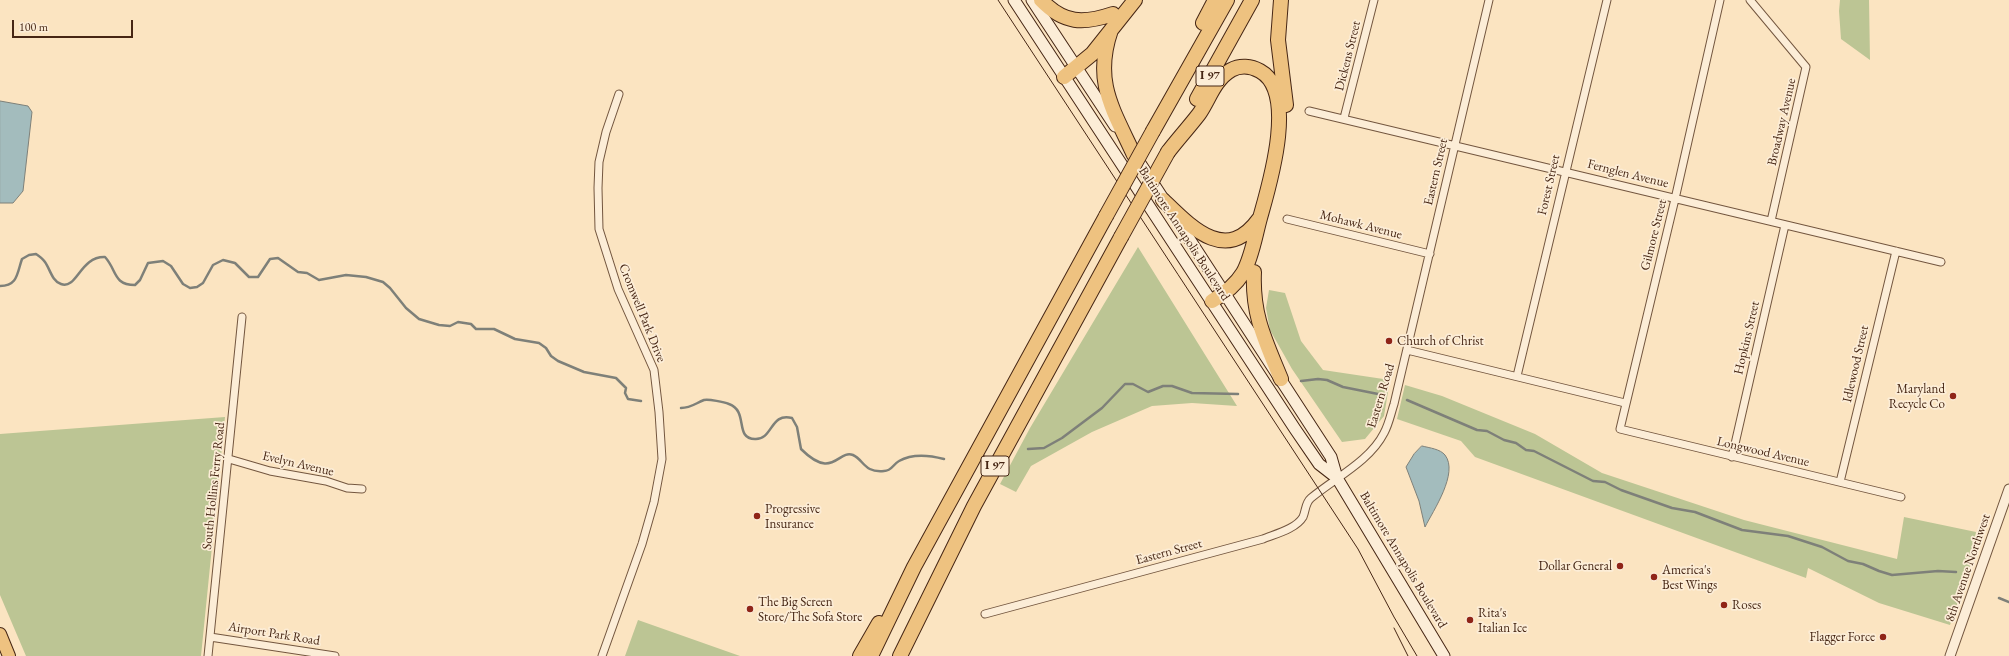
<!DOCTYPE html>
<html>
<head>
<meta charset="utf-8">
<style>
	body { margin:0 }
	#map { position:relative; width:2009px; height:656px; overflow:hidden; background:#fbe4c1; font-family:"EB Garamond",serif }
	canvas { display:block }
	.scale { position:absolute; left:12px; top:20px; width:121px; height:18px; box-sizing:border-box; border:2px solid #462614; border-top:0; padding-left:5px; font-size:12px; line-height:14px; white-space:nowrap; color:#462614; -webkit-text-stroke:3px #fcedd7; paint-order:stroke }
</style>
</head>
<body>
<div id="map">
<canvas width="2009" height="656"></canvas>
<div class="scale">100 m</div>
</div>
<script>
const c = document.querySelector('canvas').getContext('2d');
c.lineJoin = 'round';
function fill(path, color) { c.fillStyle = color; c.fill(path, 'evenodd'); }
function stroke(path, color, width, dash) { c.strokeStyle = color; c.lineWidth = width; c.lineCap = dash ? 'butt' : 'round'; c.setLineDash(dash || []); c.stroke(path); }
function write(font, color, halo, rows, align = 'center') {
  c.font = font + ' "EB Garamond",serif'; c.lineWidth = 3.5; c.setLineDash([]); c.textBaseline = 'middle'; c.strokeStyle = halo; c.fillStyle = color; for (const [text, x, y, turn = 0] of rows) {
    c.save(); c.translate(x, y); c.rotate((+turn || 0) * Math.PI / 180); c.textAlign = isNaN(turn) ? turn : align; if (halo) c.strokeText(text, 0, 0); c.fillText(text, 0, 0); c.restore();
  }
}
const green = new Path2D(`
	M1840 0H1869L1870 60 1841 39 1839 11Z
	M1138 247 1237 406 1192 403 1152 406 1092 432 1031 466 1016 492 1000 484 1030 428Z
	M1269 290 1285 293 1301 341 1323 370 1390 380 1384 416 1365 439 1342 442 1292 369 1270 330 1266 308Z
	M1405 385 1442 396 1535 434 1602 473 1744 520 1897 559 1904 517 1976 532 1970 566 1950 625 1879 603 1808 568 1806 578 1475 457 1461 441 1397 419Z
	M225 417 201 656H26L0 595V434Z
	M638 620 740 656H625Z`);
const water = new Path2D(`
	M0 101 28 106 32 112 23 191 13 203H0Z
	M1422 446C1430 448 1440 449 1445 455 1459 473 1433 511 1425 527L1419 501 1406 467 1414 454Z`);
const stream = new Path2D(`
	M0 286C18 286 17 273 22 259L29 255 36 254C39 256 43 259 45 262 50 269 52 281 61 284 77 290 80 256 105 257 117 270 113 285 135 285L140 280 148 263 163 261 171 266 183 284 190 288 197 287 203 283 213 265 223 260 235 263 249 277H258L270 259 278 258 298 272 307 273 319 280 346 275 366 277 383 282 390 288 406 308 419 319 439 325 450 326 458 322 471 324 476 329H494L515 339 539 343 546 348 551 356 558 361 584 372 616 378 626 388 625 393 628 399 641 401
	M1301 381 1318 379 1327 380 1343 387 1383 395
	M1407 400 1477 430 1487 431 1504 440 1516 443 1526 450 1534 451 1593 481 1605 482 1621 490 1672 508 1695 512 1742 530 1788 536 1822 547 1848 561 1863 564 1879 571 1892 575 1938 571 1956 572
	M681 408C691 408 696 403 704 400 709 399 724 402 729 404 749 411 734 439 755 439 773 440 770 412 792 418L797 427 801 449C833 481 838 449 853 455 864 460 864 473 884 471 892 471 893 464 899 461 913 453 929 455 944 459
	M1028 449 1044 448 1062 438 1102 408 1125 384H1133L1148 392 1163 386H1172L1192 393 1238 394
	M1999 598 2009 602`);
const minor = new Path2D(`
	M1720 0 1675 199 1620 429 1901 497
	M1750 0 1806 67 1771 221
	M1309 111 1941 262
	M1344 118 1374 0
	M1287 219 1430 254
	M1407 350 1625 403
	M1517 376 1607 0
	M1732 457 1785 225
	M229 459 270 471 326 481 347 488 362 489
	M1840 482 1896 251
	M985 614 1263 539C1275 534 1296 529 1303 517 1306 510 1305 503 1311 498 1335 478 1370 461 1384 433 1389 424 1391 413 1394 404L1489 0
	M210 637 335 656
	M208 656 242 317
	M602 656 642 544 654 502 662 459 659 412 654 370 618 289 599 229 598 188 599 162 606 132 619 94`);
const tertiary = new Path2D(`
	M1950 656 2009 489`);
const secondary = new Path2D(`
	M1014 0 1295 429 1319 464 1337 478
	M1032 0 1115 126
	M1134 154 1331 457 1337 478 1444 656`);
const primary = new Path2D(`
	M0 634 9 656`);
const motorway = new Path2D(`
	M1041 0C1064 24 1083 24 1113 14
	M1281 0 1278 40 1286 105
	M1203 23 1215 0
	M1111 30C1093 82 1113 109 1134 155
	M1064 77 1092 54 1135 0
	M1197 99 1252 0
	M1153 131 1227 0
	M1168 152C1178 139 1189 127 1199 114 1209 100 1214 80 1231 70 1240 65 1251 66 1260 71 1298 92 1269 186 1260 218 1255 236 1252 257 1243 273 1235 286 1224 294 1212 301
	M1163 200C1191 227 1226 265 1259 219
	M1254 272C1252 315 1265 340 1281 379
	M860 656 879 623
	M871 656 914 567 1106 216
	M900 656 974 506 1121 237`);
const tram = new Path2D(`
	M998 0 1358 549 1394 617 1417 656
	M1394 628 1408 656`);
const motorwayBridge = new Path2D(`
	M1106 216 1153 131
	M1121 237 1168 152`);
const markers = [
	[1389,341,4,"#8f2418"],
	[1953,396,4,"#8f2418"],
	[757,516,4,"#8f2418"],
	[1620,566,4,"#8f2418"],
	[1654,577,4,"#8f2418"],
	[1724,605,4,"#8f2418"],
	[750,609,4,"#8f2418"],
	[1470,620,4,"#8f2418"],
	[1883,637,4,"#8f2418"]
];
const shields = [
	[1210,76,28],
	[995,466,28]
];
const shieldNames = [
	["I 97",1210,76],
	["I 97",995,466]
];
const streetNames = [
	["Dickens Street",1348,56,-76],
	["Broadway Avenue",1782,122,-77],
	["Eastern Street",1436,172,-77],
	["Fernglen Avenue",1628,174,14],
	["Forest Street",1549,185,-77],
	["Mohawk Avenue",1361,225,14],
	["Baltimore Annapolis Boulevard",1184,234,57],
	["Gilmore Street",1654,235,-76],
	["Cromwell Park Drive",642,313,68],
	["Hopkins Street",1747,338,-77],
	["Idlewood Street",1856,364,-77],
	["Eastern Road",1381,396,-73],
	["Longwood Avenue",1763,452,13],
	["Evelyn Avenue",298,464,13],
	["South Hollins Ferry Road",214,486,-84],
	["Eastern Street",1169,552,-15],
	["Baltimore Annapolis Boulevard",1403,560,59],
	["8th Avenue Northwest",1968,568,-71],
	["Airport Park Road",274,634,9]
];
const poiNames = [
	["Church of Christ",1397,341],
	["Maryland",1945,389,"right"],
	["Recycle Co",1945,404,"right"],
	["Progressive",765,509],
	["Insurance",765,524],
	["Dollar General",1612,566,"right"],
	["America's",1662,570],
	["Best Wings",1662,585],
	["The Big Screen",758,602],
	["Store/The Sofa Store",758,617],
	["Roses",1732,605],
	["Rita's",1478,613],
	["Italian Ice",1478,628],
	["Flagger Force",1875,637,"right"]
];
fill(green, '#bcc594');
fill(water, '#a3bcbd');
stroke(water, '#7e8079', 1);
stroke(stream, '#7e8079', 2.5);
stroke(minor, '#73563f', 9);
stroke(tertiary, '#73563f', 11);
stroke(secondary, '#462614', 13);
stroke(primary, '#462614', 14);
stroke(motorway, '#462614', 16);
stroke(minor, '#fcedd7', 7);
stroke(tertiary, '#fcedd7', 9);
stroke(secondary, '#fcedd7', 11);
stroke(primary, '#eec280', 12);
stroke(motorway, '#eec280', 14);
stroke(tram, '#462614', 1);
stroke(motorwayBridge, '#462614', 16, []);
stroke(motorwayBridge, '#eec280', 14);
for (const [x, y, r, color] of markers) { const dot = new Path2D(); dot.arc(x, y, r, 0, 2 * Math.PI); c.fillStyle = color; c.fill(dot); stroke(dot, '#fcedd7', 1.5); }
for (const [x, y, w] of shields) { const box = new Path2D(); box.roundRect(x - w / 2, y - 10, w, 20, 3); c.fillStyle = '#fcedd7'; c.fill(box); stroke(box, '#462614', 1); }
write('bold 12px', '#462614', null, shieldNames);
write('13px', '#462614', '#fcedd7', streetNames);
write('13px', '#462614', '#fcedd7', poiNames, 'left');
</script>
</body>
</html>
